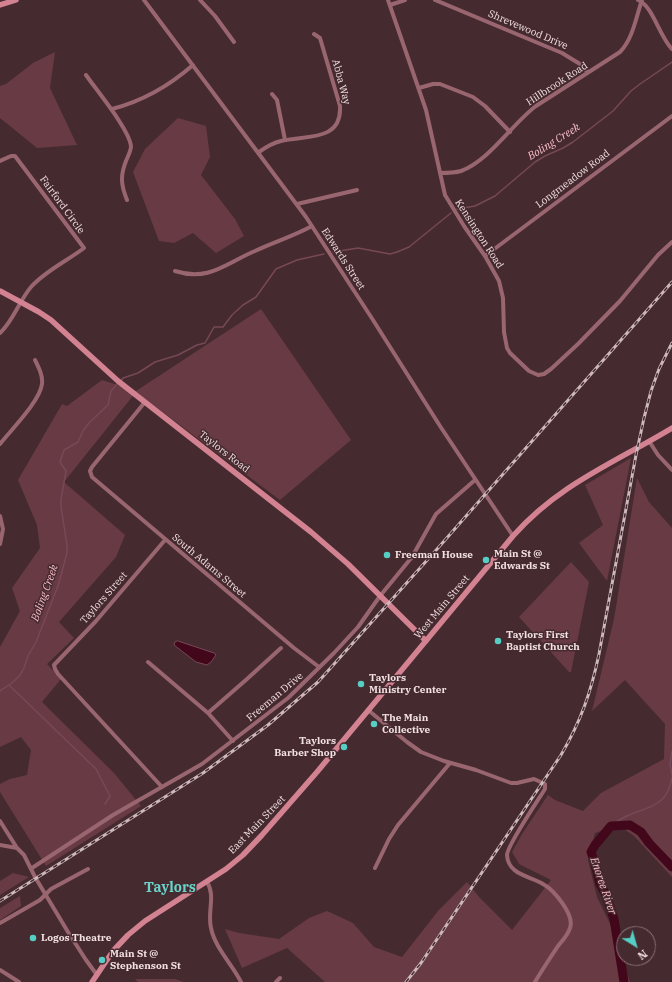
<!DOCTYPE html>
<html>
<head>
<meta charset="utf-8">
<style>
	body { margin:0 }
	#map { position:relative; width:672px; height:982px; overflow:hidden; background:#452a2f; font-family:"IBM Plex Serif",serif }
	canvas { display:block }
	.north { position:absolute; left:616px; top:926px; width:40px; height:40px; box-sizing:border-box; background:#452a2f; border:1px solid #8b7377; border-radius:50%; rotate:143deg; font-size:11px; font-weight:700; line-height:16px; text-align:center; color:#f3e1e3 }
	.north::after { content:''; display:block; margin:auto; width:14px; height:18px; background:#56cec3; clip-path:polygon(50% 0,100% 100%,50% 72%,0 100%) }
</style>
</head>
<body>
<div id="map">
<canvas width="672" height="982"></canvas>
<div class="north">N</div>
</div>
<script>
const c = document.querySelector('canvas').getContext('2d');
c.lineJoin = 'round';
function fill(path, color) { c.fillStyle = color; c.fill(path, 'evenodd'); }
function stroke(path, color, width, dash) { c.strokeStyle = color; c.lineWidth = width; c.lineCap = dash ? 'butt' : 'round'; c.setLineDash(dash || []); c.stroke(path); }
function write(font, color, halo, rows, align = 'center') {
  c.font = font + ' "IBM Plex Serif",serif'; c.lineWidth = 3; c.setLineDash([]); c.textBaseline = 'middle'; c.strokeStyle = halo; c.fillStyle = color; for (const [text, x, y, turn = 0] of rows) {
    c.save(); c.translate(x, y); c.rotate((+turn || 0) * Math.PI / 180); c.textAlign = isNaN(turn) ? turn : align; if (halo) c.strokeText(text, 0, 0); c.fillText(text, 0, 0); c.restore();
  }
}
const green = new Path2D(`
	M55 52 50 88 77 145 37 148 0 118V86L6 84 33 63Z
	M178 118 206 126 210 157 201 175 235 219 244 236 216 253 193 233 174 243 159 241 133 172 145 149Z
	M261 309 351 440 280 500 136 392 64 482 125 535 116 557 59 622 74 638 47 664 61 679 42 702 114 773 141 806 46 866 0 792V784L10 779 27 775 31 750 21 737 0 747V647L20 611 12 588 40 548 37 525 18 480 62 404 67 406 102 380 136 391Z
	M631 458 607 581 579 543 603 525 585 485Z
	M637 478 649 502 672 528V877L634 836 618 825 595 833 588 860 597 897 612 928 630 982H325L287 948 242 968 225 929 239 933 279 939 309 918 327 911 353 923 374 947 402 957 438 911 467 882 480 898 512 930 551 880 519 864 512 852 522 834 548 795 555 800 583 811 601 793 664 759 665 724 625 680 592 711 614 619Z
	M571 562 589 582 571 672H569L519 617Z
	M13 873 29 877 0 895V881Z
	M20 896 21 906 0 920V908Z
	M135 979H175L184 982H138Z`);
const water = new Path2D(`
	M178 641 214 653 216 655 211 662 207 665 196 662 174 645 175 642Z`);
const stream = new Path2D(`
	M457 209 475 206 495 196 535 162 545 156 563 148 573 142 613 111 631 91 640 84 672 62
	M333 252 358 248 390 254 397 252 409 247 451 213
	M121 381 123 378 138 373 155 362 178 355 197 345 205 343 214 327H223L232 315 243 305 256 297 276 269 297 260 324 254
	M9 685 96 769 110 796 105 804
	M0 691 12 683 20 675 24 668 28 656 36 642 58 586 67 553V545L61 507V499L66 471 60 462 64 450 78 442 83 431 89 423 108 405 111 391 118 383
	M672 751 670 764 672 775
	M611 826C634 805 667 815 672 777`);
const river = new Path2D(`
	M624 982 614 919 606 895 600 884 594 860 591 852 595 845 611 826 630 825 641 832 649 843 672 867`);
const street = new Path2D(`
	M144 0 306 217 373 320 440 426 513 536
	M200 0 215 16 234 42
	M388 0 426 110 445 195 464 226 485 256 499 281 503 298 504 332 507 348 510 353 529 371 538 375 544 374 551 369 578 344 620 301 658 255 672 242
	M435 0 562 53 580 64 588 72
	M638 0C653 6 659 36 672 49
	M390 5 405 0
	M86 75C97 91 129 129 131 146 131 151 128 156 126 161 120 176 121 185 127 200
	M419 88 433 84H440L473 97 485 106 510 132
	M272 94 277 100 285 140
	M112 109C143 101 169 86 193 65
	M259 152C266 147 272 143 281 141 306 135 342 142 340 106L320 38 314 34
	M0 161 11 156H15L84 248C67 261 45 271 31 287 19 301 14 320 0 333
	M440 173C447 173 454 173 461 171 488 162 513 123 536 106L620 52C633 39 636 17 642 0
	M297 204 357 190
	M485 256 672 116
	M175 271C209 282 226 263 255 251 274 242 294 236 312 226
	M145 402 92 467 90 471 92 477 294 648 319 667
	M649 441 658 455 672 470
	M0 444C11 430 40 401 42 384 43 376 39 368 35 360
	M0 516 3 529 0 544
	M148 662 208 713 233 741
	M368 710 407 742 421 752 444 761 476 770 511 783H517L534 779 545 784V789C538 800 507 846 507 855 508 875 530 876 543 884 554 890 575 915 570 928 568 935 562 941 558 946 550 958 542 970 535 982
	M208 713 247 679 281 648
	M162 787 58 674 55 669 54 665 96 621 165 540
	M0 821 17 848 24 855 35 877 68 932 86 960 97 975
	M0 845 17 848
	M32 868 113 815 202 764 288 698 334 653 358 627 380 596 412 557 436 514 475 480
	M375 868 389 839 398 825 450 763
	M207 882C216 896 207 912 211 928 215 948 232 964 241 982
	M0 923 40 900 51 889 88 869
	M0 970 19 982
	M276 982 280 978`);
const secondary = new Path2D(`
	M0 5 16 0
	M0 291 39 312 51 320 118 381 311 532 348 564 426 641
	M92 982 113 951 128 935 145 921 226 869 243 855 262 835 317 772 513 536C559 484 614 463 672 428`);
const rail = new Path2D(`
	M0 901 203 773 268 725 318 682 438 548 672 282
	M406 982 421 963 561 755C581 721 591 692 599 654L636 455 644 418 651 391 659 369 672 343`);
const markers = [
	[387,555,4,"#56cec3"],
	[486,560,4,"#56cec3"],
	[498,641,4,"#56cec3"],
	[361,684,4,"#56cec3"],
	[374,724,4,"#56cec3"],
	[344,747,4,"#56cec3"],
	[33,938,4,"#56cec3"],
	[102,960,4,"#56cec3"]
];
const streetNames = [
	["Shrevewood Drive",528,30,23],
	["Abba Way",341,82,75],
	["Hillbrook Road",557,84,-33],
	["Longmeadow Road",573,179,-37],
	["Fairford Circle",62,205,54],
	["Kensington Road",479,234,57],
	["Edwards Street",343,259,57],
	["Taylors Road",224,452,38],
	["South Adams Street",209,566,40],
	["Taylors Street",104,598,-49],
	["West Main Street",442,607,-50],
	["Freeman Drive",275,697,-40],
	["East Main Street",257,825,-46]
];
const poiNames = [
	["Main St @",494,554],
	["Edwards St",494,566],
	["Freeman House",395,555],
	["Taylors First",506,635],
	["Baptist Church",506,647],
	["Taylors",369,678],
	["Ministry Center",369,690],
	["The Main",382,718],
	["Collective",382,730],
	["Taylors",336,741,"right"],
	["Barber Shop",336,753,"right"],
	["Logos Theatre",41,938],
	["Main St @",110,954],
	["Stephenson St",110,966]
];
const waterNames = [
	["Boling Creek",554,142,-32],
	["Boling Creek",45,593,-70],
	["Enoree River",603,886,71]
];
const districtNames = [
	["Taylors",170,888]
];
fill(green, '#683b44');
fill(water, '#42071b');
stroke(water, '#774857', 1);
stroke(stream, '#774857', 1.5);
stroke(river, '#42071b', 9);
stroke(street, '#996670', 4);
stroke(secondary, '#d38292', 5.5);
stroke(rail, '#cdb9bc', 3);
stroke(rail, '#452a2f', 1.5, [4.5]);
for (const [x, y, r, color] of markers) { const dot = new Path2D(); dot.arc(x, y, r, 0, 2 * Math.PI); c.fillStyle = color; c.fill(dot); stroke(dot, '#452a2f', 1.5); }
write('10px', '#f3e1e3', '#452a2f', streetNames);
write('bold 10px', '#f3e1e3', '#452a2f', poiNames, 'left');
write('italic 11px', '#fcbfca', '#452a2f', waterNames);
write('bold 14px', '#69d3c9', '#452a2f', districtNames);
</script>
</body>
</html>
